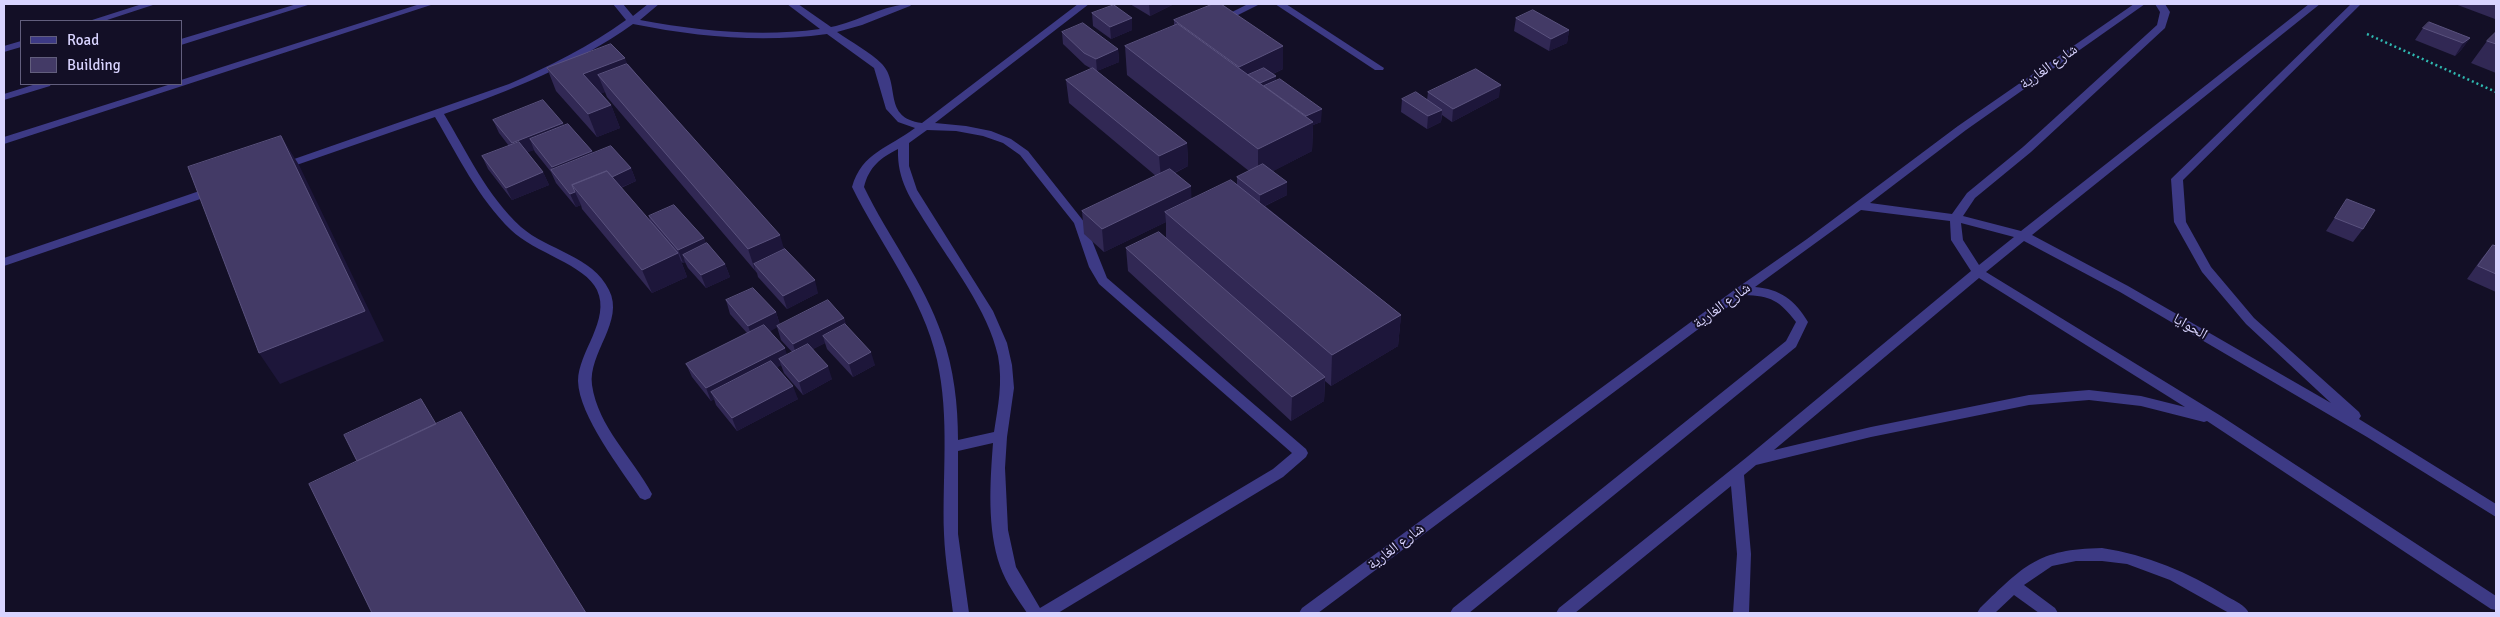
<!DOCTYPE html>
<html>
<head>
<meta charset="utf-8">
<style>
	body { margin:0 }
	#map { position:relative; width:2500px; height:617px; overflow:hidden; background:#130f26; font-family:Signika,sans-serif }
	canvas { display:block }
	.frame { position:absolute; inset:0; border:5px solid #d9d4ff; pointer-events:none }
	.legend { position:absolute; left:20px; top:20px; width:162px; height:65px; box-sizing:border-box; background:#130f26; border:1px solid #625e7d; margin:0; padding:6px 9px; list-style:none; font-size:15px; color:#d9d4ff }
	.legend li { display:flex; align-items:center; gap:10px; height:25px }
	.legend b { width:25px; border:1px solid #625e7d }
</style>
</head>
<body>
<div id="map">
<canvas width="2500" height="617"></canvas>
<div class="frame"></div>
<ul class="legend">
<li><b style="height:6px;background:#3d3a85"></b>Road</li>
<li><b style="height:14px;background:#433a66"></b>Building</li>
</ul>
</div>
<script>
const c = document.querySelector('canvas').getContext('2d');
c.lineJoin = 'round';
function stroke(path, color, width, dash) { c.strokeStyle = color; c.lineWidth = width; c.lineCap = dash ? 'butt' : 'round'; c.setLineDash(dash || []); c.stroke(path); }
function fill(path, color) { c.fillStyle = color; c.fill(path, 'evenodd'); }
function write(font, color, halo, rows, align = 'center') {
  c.font = font + ' Signika,"Noto Naskh Arabic",sans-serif'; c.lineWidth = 4; c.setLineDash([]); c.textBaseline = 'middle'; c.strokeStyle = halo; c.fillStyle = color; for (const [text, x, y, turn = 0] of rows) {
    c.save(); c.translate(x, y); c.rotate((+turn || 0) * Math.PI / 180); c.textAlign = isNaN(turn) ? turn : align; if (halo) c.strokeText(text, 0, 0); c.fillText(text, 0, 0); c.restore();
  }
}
const path = new Path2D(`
	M2367 34 2496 92`);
const minor = new Path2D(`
	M142 4H156L104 21H89Z
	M297 4H311L181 45V39Z
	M420 4H434L4 144V137L171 84H181V80Z
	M613 4H623L633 16 648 4H659L640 20C700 31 760 37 820 29L787 4H798L831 27C858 22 884 4 912 4L910 6 862 25 837 32C851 42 870 52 882 64 901 84 882 118 922 123L1078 4H1089L935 123 966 126 991 131 1011 139 1028 151 1085 223 1107 278 1306 449 1308 453 1306 457 1283 477 1058 613H1027C1017 598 1006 583 1000 566 987 528 990 483 993 443L958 451V534L969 613H953C950 587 945 561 944 534 942 476 950 418 937 360 923 297 880 244 852 187 862 152 889 148 915 128L898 122 886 109 874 68 827 34C762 43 698 37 633 24 574 66 511 90 444 114 467 152 487 196 521 227 547 250 593 256 609 290 625 321 588 353 592 385 598 427 633 458 652 494L650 498 645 500 640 498C621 469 579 416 578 381 578 352 611 320 597 290 586 265 533 252 511 230 478 198 458 156 435 117L285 169 281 170 275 167 277 165 509 84C550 66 590 46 626 20ZM927 130 956 131 983 136 1003 143 1020 155 1074 223 1089 267 1099 284 1292 453 1273 469 1040 608 1016 567 1008 530 1005 468 1007 437 1014 388 1012 365 1007 343 993 311 917 190 909 166V143ZM898 149C897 181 911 199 927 225 952 265 988 310 998 356 1003 383 998 406 994 432L958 440C958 405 954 369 942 335 924 282 888 237 864 187 869 167 880 158 898 149Z
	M1248 4H1260L1224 22H1218L1216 20Z
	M1275 4H1286L1384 68 1383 70H1375Z
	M2134 4H2145L1966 130 1870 203 1952 214 1967 193 2023 147 2157 25 2160 12 2155 4H2165L2170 12 2165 28 2031 152 1975 198 1963 216 2021 231 2309 4H2320L2032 235 2128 286 2331 403 2246 324 2202 272 2174 222 2171 179 2351 4H2361L2183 180 2186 222 2211 267 2254 318 2359 412 2361 416 2359 419 2496 504V517L2367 437 2120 292 2024 241 1986 272 2221 416 2496 596V610L2491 609 2207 421 2204 422 2141 406 2089 400 2029 405 1871 437 1756 465 1744 475 1751 554 1749 613H1733L1737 554 1731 486 1575 613H1556L1559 608 1747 457 1971 271 1951 240 1950 221 1861 210 1755 287C1780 289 1795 300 1808 322L1796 347 1469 613H1450L1453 608 1786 341 1796 322C1779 300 1771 296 1744 295L1318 613H1299L1302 608 1737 288 1807 239 1958 126ZM1961 223 2014 237 1979 265 1963 240ZM1979 278 2185 407 2141 396 2089 390 2029 395 1871 427 1774 450Z
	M21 41V47L4 52V46Z
	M36 84H51L50 86 4 100V94Z
	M214 186 220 190 218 193 4 266V258Z
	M2102 548C2147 555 2188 572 2228 597 2235 601 2245 605 2249 613H2229L2170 580 2127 564 2102 561H2076L2052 566 2024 585 2055 608 2058 613H2039L2014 595 1995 613H1977L1980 608C2024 566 2037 549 2102 548Z`);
const wall = new Path2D(`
	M1130 4H1174L1150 16Z
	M2455 4H2496V18L2495 19Z
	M1092 13 1132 30 1111 39 1093 26Z
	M1516 18 1569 30 1567 43 1549 51 1514 31Z
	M1174 20 1283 46V69L1273 74 1276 76 1275 81 1321 122 1313 125 1312 151 1273 171 1287 195 1265 206 1401 315 1398 346 1331 386 1325 381 1324 401 1291 421 1128 271 1126 248 1166 238V222L1104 252 1084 234 1082 211 1156 176 1069 103 1066 80 1092 69 1085 65 1063 44 1062 32 1118 49 1119 62 1097 71 1187 143 1188 166 1175 173 1191 186V199L1237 184V177L1249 171 1127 75 1125 46 1174 26Z
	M2423 28 2470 38 2461 50 2455 56 2415 40Z
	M2496 32V73L2471 63 2487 41Z
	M628 64 785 249 818 293 787 309 758 277 757 273 607 97 605 92 601 93 611 105 620 128 597 137 556 91 547 68Z
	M1428 92 1499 97 1452 122 1442 115 1441 122 1427 129 1401 112 1402 99 1427 100Z
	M493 120 563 123 564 126 592 151 593 153 631 168 636 181 621 188 650 221 649 216 704 238 706 244 725 264 730 277 706 288 688 268 685 262 683 263 681 261 687 277 652 293 582 209 581 205 576 207 556 183 551 172 535 152 534 150 527 152 543 172 549 185 512 200 488 169 482 156 509 146 499 133Z
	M2347 199 2363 229 2353 242 2326 231Z
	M2493 245 2496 246V292L2467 279 2482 258Z
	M726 300 776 312 780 325 844 318 846 325 875 365 853 377 827 349 825 343 813 349 832 379 803 395 784 373 781 365 777 367 798 399 737 431 716 405 714 399 711 401 692 377 686 364 747 333 730 314ZM777 327 781 340 792 352 787 355 770 331Z`);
const shadedWall = new Path2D(`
	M1149 4H1174L1150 16Z
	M1132 18V30L1111 39 1110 27Z
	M1569 30 1567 43 1549 51 1551 39Z
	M2470 38 2461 50 2455 56 2463 43Z
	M1283 46V69L1239 89V67Z
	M1118 49 1119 62 1097 71 1096 59Z
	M625 58 634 81 598 75 605 92 592 97 583 74Z
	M1276 76 1275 89 1251 87Z
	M1501 85 1499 97 1452 122 1453 109Z
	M611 105 620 128 597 137 588 114Z
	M1322 109 1321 122 1313 125 1312 151 1258 179V149L1293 122Z
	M1442 110 1441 122 1427 129 1428 116Z
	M563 123 568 136 530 139 534 150 518 156 512 143Z
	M281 136 299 165 384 341 280 384 259 353Z
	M1187 143 1188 166 1161 179 1159 156Z
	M592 151 598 164 558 180 552 167Z
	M631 168 636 181 586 202 577 191Z
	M543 172 549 185 512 200 506 188Z
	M1287 182V195L1260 208V195Z
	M1191 186 1192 209 1165 212 1166 222 1104 252 1102 229Z
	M575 192 581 205 576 207 570 194Z
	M780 235 787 259 754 264 756 273 748 249Z
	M704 238 708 251 683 255 685 262 683 263 678 250Z
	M678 253 687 277 652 293 642 270Z
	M725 264 730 277 706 288 701 275Z
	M815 280 818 293 787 309 783 296Z
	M776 312 780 326 753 340 748 326Z
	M1401 315 1398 346 1331 386 1332 355Z
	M844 318 848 331 823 336 825 343 797 357 793 344Z
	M785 348 789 361 779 359 781 365 716 398 711 392 714 399 711 401 706 388Z
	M871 352 875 365 853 377 849 364Z
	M828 366 832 379 803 395 799 382Z
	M1325 377 1324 401 1291 421 1292 397Z
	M793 386 798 399 737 431 732 418Z`);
const building = new Path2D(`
	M1213 4H1221L1283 46 1239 67 1174 20Z
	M1114 5 1132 18 1110 27 1092 13Z
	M1533 10 1569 30 1551 39 1516 18Z
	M2429 22 2470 38 2463 43 2423 28Z
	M1083 23 1118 49 1096 59 1084 53 1062 32Z
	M1178 24 1313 122 1258 149 1125 46Z
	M2496 32V44L2487 41Z
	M611 44 625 58 583 74 611 105 588 114 547 68Z
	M627 64 780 235 748 249 598 75Z
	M1093 68 1187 143 1159 156 1066 80Z
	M1264 68 1276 76 1260 83 1248 75Z
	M1476 69 1501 85 1453 109 1428 92Z
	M1280 79 1322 109 1306 116 1264 86Z
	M1416 92 1442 110 1428 116 1402 99Z
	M543 100 563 123 512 143 493 120Z
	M568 124 592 151 552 167 530 139Z
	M281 136 365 311 259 353 188 167Z
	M519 142 543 172 506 188 482 156Z
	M611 146 631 168 612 177 607 171 572 185 575 192 570 194 551 170Z
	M1263 164 1287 182 1260 195 1237 177Z
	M1170 169 1191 186 1102 229 1082 211Z
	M607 171 678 253 642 270 572 185Z
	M1231 180 1401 315 1332 355 1165 212Z
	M2347 199 2375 210 2363 229 2335 218Z
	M674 205 704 238 678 250 649 216Z
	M1159 232 1325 377 1292 397 1126 248Z
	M707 243 725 264 701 275 683 255Z
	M2493 245 2496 246V274L2478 266Z
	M785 249 815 280 783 296 754 264Z
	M753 288 776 312 748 326 726 300Z
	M828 300 844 318 793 344 777 326Z
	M845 324 871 352 849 364 823 336Z
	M764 325 785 348 706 388 686 364Z
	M808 344 828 366 799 382 779 359Z
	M771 361 793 386 732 418 711 392Z
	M421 399 436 424 357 461 344 435Z
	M461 412 586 613H372L309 484Z`);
const streetNames = [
	["شارع الغارية",2049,67,-35],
	["شارع الغارية",1722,306,-36],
	["الحوايا",2190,327,30],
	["شارع الغارية",1396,547,-37]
];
stroke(path, '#2fb8b0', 2.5, [2, 3]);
fill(minor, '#3d3a85');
fill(wall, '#312854');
fill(shadedWall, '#1d163a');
fill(building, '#433a66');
stroke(building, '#5a527e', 1);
write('15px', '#d9d4ff', '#130f26', streetNames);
</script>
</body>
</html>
